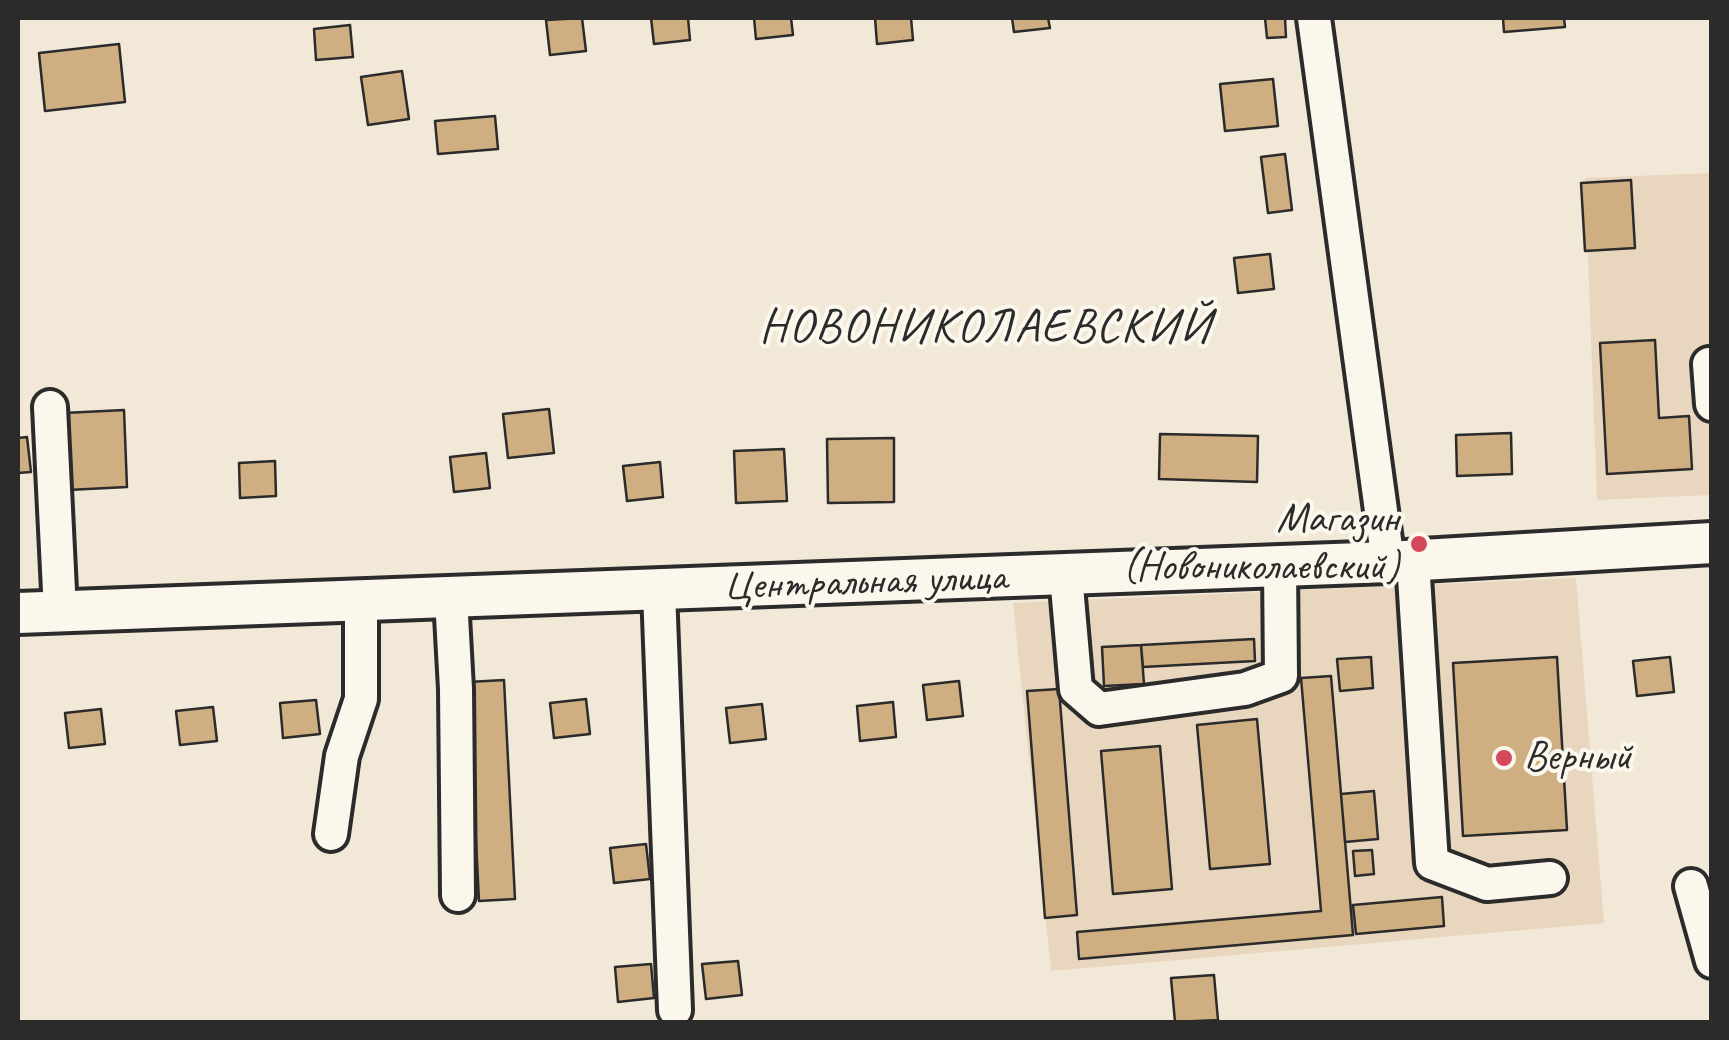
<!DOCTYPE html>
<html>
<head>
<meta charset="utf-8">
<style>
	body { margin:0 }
	#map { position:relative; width:1729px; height:1040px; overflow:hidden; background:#f2e8d7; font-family:Caveat,sans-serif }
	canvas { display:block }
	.frame { position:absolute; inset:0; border:20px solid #2b2b2b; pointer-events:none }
</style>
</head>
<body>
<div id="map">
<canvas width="1729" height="1040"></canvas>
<div class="frame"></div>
</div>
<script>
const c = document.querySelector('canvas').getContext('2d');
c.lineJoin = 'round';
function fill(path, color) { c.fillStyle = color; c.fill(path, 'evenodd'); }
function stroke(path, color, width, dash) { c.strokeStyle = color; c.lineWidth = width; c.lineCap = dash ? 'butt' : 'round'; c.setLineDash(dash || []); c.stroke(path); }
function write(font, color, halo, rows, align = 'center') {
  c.font = font + ' Caveat,sans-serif'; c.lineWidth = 8; c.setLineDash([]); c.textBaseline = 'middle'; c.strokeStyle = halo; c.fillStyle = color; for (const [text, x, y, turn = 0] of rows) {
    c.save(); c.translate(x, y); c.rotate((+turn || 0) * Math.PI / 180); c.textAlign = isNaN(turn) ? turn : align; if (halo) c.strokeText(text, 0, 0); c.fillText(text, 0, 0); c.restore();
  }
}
const built = new Path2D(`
	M1711 173V495L1597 500 1585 178Z
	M1576 578 1604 923 1051 971 1013 603Z`);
const building = new Path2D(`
	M582 18 586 51 550 55 546 20Z
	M651 18H688L690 40 654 44Z
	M754 18H791L793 35 756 39Z
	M875 18H911L913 40 877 44Z
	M1012 18H1048L1050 28 1014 32Z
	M1265 18H1285L1286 37 1267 38Z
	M1503 18H1564L1565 27 1504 32Z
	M350 25 353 57 316 60 314 29Z
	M119 44 125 102 45 111 39 53Z
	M402 71 409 119 368 125 361 77Z
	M1273 79 1278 126 1225 131 1220 84Z
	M495 116 498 149 438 154 435 121Z
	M1285 154 1292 210 1268 213 1261 157Z
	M1631 180 1635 248 1585 251 1581 183Z
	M1270 254 1274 289 1238 293 1234 258Z
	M1655 340 1659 418 1689 416 1692 469 1607 474 1600 343Z
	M549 409 554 453 508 458 503 414Z
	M124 410 127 487 68 490 64 413Z
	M1511 433 1512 474 1457 476 1456 435Z
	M1160 434 1258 436 1257 482 1159 479Z
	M27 437 31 472 18 473V438Z
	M894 438V502L828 503 827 439Z
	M784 449 787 501 736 503 734 451Z
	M486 453 490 488 454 492 450 457Z
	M275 461 276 496 240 498 239 463Z
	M660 462 663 497 627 501 623 466Z
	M1254 639 1255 661 1143 667 1141 645Z
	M1141 645 1144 684 1104 686 1102 647Z
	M1371 657 1373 688 1340 691 1337 659Z
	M1557 657 1567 830 1463 836 1453 663Z
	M1670 657 1674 692 1637 696 1633 661Z
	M1331 676 1353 935 1079 959 1077 932 1321 911 1301 678Z
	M504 680 515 899 479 901 468 682Z
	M959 681 963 716 927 720 923 685Z
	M1059 689 1077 915 1045 918 1027 691Z
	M586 699 590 734 554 738 550 703Z
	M316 700 320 734 283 738 280 703Z
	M893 702 896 737 860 741 857 706Z
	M762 704 766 739 730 743 726 708Z
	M213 707 217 741 180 745 176 711Z
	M101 709 105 744 69 748 65 713Z
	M1257 719 1270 864 1210 869 1197 725Z
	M1160 746 1172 889 1113 894 1101 751Z
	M1374 791 1378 839 1345 842 1341 794Z
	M646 844 650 879 614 883 610 848Z
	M1372 850 1374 874 1355 876 1353 851Z
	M1442 897 1444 926 1356 934 1353 905Z
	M738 961 742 995 706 999 702 964Z
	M651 964 654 998 618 1002 615 967Z
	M1214 975 1218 1020 1175 1022 1171 978Z`);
const minor = new Path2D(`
	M1314 18 1388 562
	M1709 364 1712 404
	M50 407 60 611
	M1413 561 1432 863 1487 884 1550 878
	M1066 575 1076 689 1099 709 1245 689 1281 676 1280 566
	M659 591 675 1010
	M451 598 456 689 458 895
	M331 834 342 756 361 699V601
	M1691 886 1712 961`);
const major = new Path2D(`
	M18 613 1388 562 1712 543`);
const markers = [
	[1419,544,10,"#d1495b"],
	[1504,758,10,"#d1495b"]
];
const poiNames = [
	["Магазин",1399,520],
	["(Новониколаевский)",1399,568],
	["Верный",1524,758,"left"]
];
const streetNames = [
	["Центральная улица",865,583,-2]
];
const quarterNames = [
	["НОВОНИКОЛАЕВСКИЙ",986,328]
];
fill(built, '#e8d7be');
fill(building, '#cfae82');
stroke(building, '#2b2b2b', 2.5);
stroke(minor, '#2b2b2b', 40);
stroke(major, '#2b2b2b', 48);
stroke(minor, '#fbf7ec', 32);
stroke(major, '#fbf7ec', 40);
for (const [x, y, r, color] of markers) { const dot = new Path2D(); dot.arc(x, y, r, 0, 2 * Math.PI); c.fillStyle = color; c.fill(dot); stroke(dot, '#fbf7ec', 4); }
write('42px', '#2b2b2b', '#fbf7ec', poiNames, 'right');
write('42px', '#2b2b2b', '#fbf7ec', streetNames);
c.letterSpacing = '2.5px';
write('48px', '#2b2b2b', '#fbf7ec', quarterNames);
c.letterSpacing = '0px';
</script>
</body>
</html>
